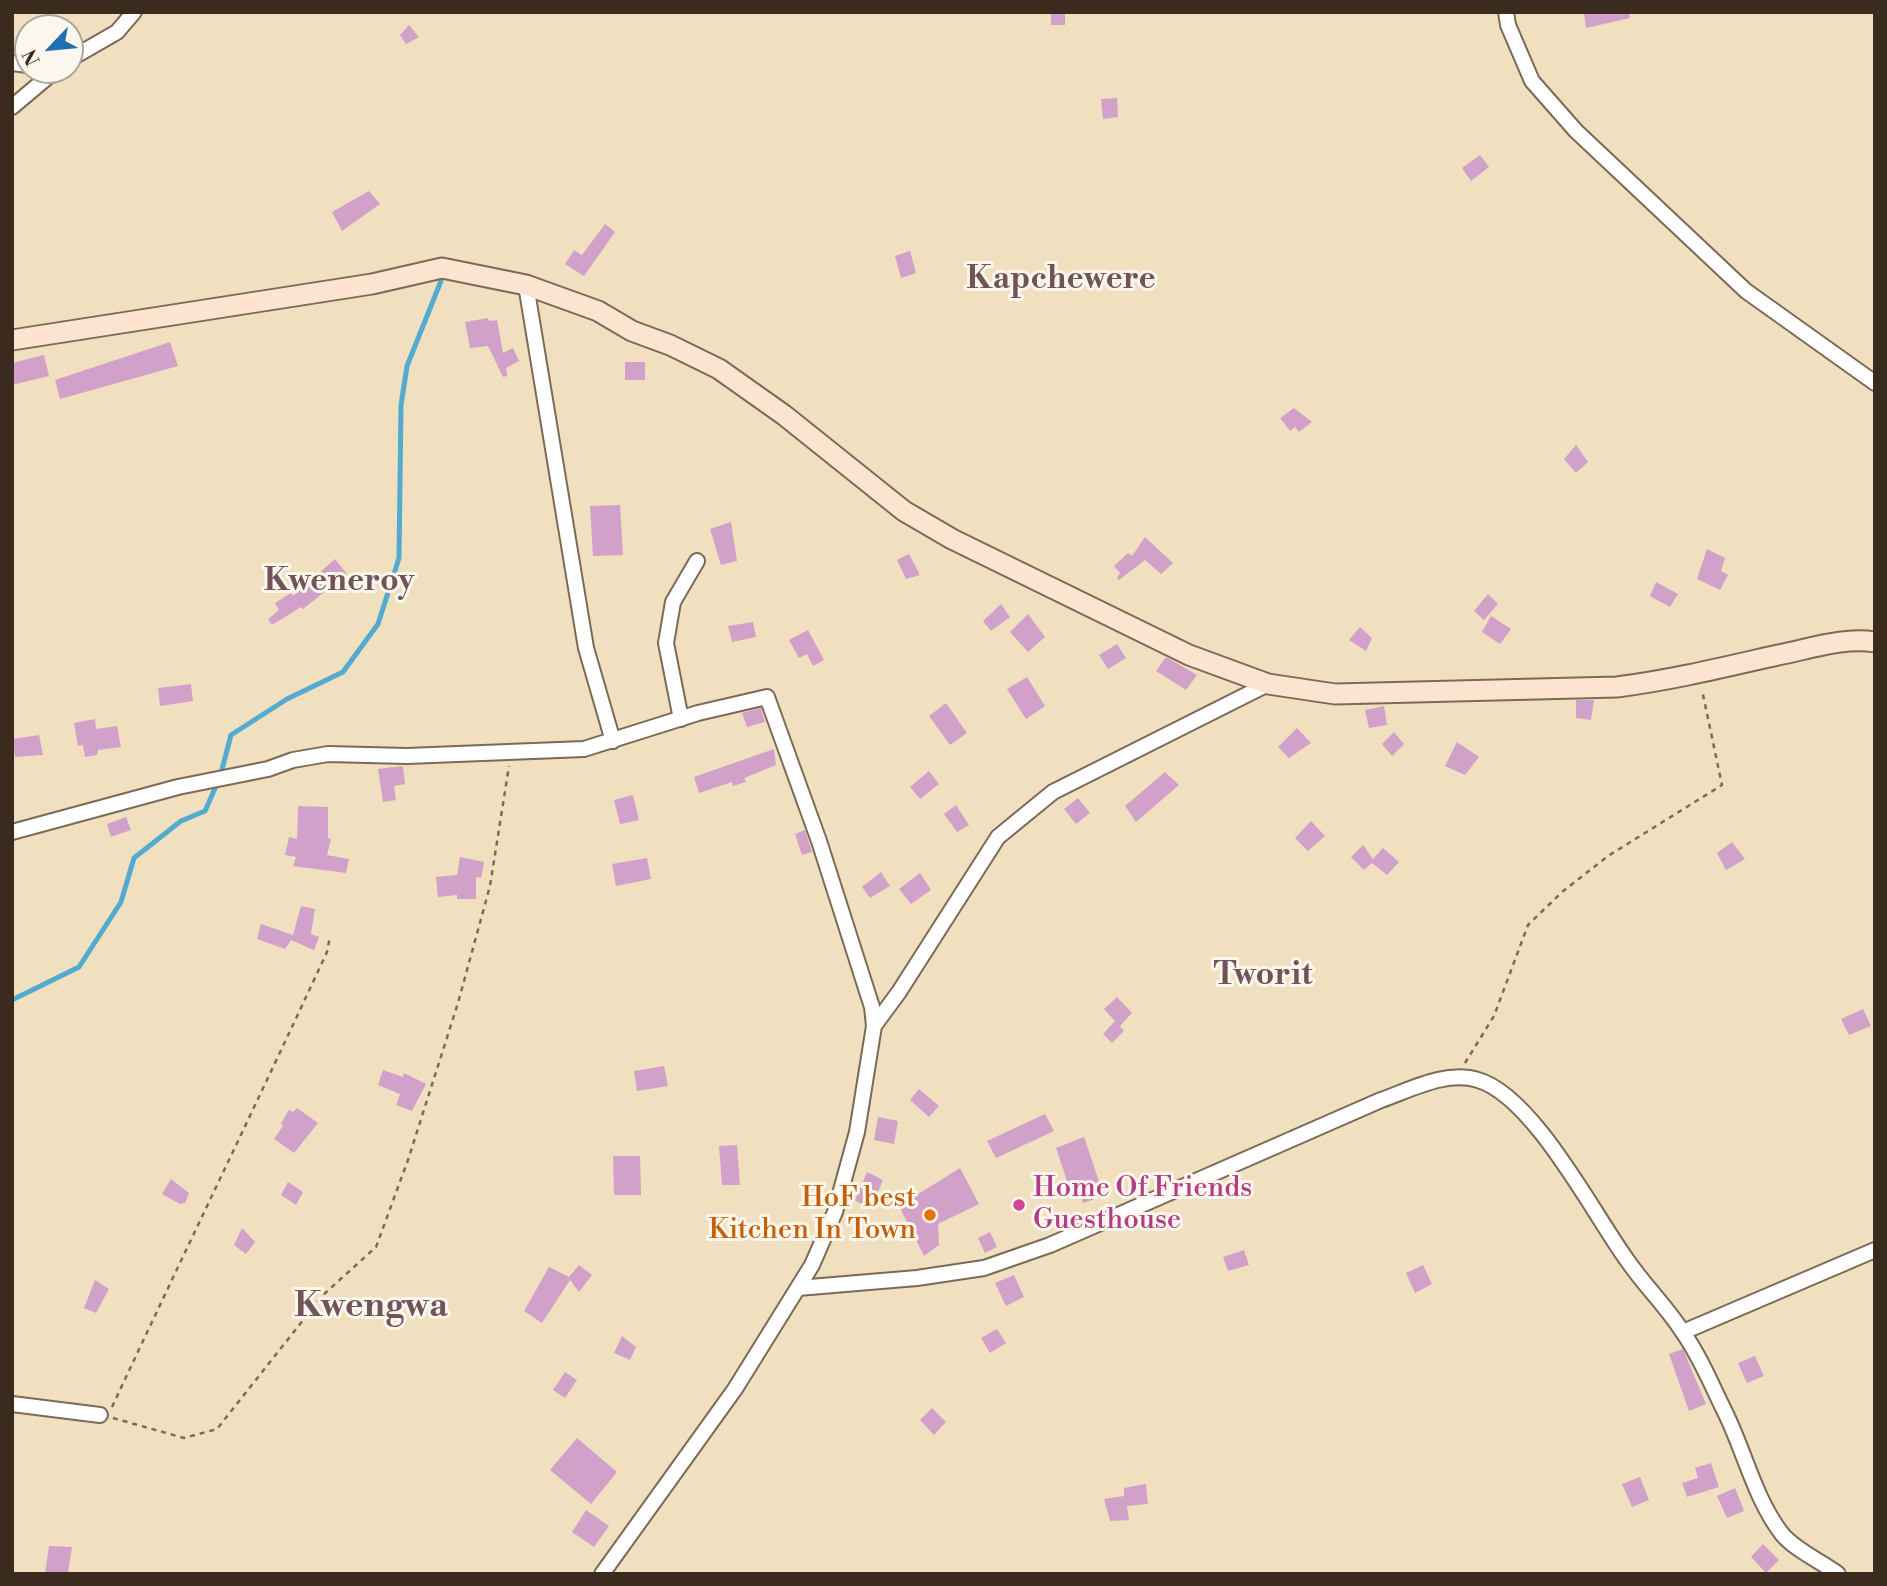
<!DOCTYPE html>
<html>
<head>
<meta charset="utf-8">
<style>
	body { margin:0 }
	#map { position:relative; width:1887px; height:1586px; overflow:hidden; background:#f0e0c0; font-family:"Libre Bodoni",serif }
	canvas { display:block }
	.frame { position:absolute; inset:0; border:14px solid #3b2a1e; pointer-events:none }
	.north { position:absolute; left:14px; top:14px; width:70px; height:70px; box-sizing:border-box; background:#fbf7ec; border:2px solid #aea59a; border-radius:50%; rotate:244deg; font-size:19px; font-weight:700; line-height:28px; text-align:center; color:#3b2a1e }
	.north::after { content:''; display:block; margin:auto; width:24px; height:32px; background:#1f6fb2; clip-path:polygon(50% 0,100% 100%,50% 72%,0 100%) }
</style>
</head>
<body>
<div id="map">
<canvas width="1887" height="1586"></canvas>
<div class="frame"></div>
<div class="north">N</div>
</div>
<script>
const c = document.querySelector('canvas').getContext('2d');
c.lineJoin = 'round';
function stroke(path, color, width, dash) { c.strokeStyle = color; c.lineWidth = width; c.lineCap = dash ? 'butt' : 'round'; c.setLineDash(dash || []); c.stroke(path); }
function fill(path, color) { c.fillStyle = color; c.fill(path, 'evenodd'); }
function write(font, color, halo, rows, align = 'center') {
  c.font = font + ' "Libre Bodoni",serif'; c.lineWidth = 6; c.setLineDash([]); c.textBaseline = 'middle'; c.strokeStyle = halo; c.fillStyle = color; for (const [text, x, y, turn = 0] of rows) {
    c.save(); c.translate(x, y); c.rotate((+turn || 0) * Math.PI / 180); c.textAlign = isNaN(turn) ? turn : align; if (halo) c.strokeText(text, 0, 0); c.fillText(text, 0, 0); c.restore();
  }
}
const stream = new Path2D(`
	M12 1000 79 967 121 902 134 858 181 821 205 811 220 777 231 735 287 699 343 672 378 624 399 558 401 405 407 366 441 281`);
const building = new Path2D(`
	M1051 12H1065V25H1051Z
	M1584 12H1629L1630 18 1586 28Z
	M409 25 419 37 406 44 400 35Z
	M1117 98 1118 117 1103 119 1101 99Z
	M1480 155 1489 167 1471 181 1462 168Z
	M369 191 380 204 342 231 332 212Z
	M605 224 615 232 584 276 565 264 574 250 582 255Z
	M910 251 916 273 901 278 895 256Z
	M488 318 489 321 497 320 503 353 513 348 519 361 506 368 507 376 503 377 488 346 470 348 465 322Z
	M170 342 178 366 60 399 55 380Z
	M44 355 49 376 12 385V363Z
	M625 362H645V380H625Z
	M1294 408 1312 422 1299 432 1295 427 1290 431 1280 418Z
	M1576 445 1588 462 1576 473 1564 459Z
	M620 505 623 555 593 556 590 506Z
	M731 522 737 561 721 565 710 529Z
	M1145 537 1173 563 1161 574 1145 560 1119 580 1117 578 1120 573 1114 566 1128 553 1132 556Z
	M1707 549 1725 558 1721 571 1728 575 1720 590 1697 579Z
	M909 554 920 575 906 579 897 560Z
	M335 559 347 574 303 609 301 607 272 625 268 619 279 610 275 603 291 593 293 596Z
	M1656 582 1678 594 1670 607 1650 596Z
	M1488 594 1498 604 1484 620 1474 611Z
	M1001 604 1010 617 991 631 983 621Z
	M1028 614 1045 637 1028 652 1010 632Z
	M1491 616 1511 629 1500 644 1482 632Z
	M753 622 756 637 732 642 728 626Z
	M1360 627 1372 638 1366 651 1349 640Z
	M808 630 824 660 813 666 807 654 799 658 789 640Z
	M1117 644 1126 658 1108 669 1099 655Z
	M1166 657 1197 675 1186 690 1156 671Z
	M1027 677 1045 706 1026 719 1007 689Z
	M191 684 193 701 160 706 158 688Z
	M1576 700H1594L1591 720 1576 718Z
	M946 703 967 733 950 745 929 716Z
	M1384 706 1387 725 1369 728 1365 710Z
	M761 708 765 722 747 727 742 713Z
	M95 719 96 729 117 726 121 747 98 750 97 755 85 757 83 745 78 746 74 723Z
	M1297 728 1311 743 1289 758 1278 747Z
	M1394 732 1404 744 1392 756 1382 744Z
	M39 735 43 755 15 757 13 739Z
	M1457 742 1479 757 1465 775 1445 766Z
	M774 749 776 765 744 778 746 782 733 786 732 782 699 793 694 777Z
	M403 766 405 784 394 786 396 800 383 802 378 769Z
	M929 771 939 784 920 799 910 787Z
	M1165 772 1179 785 1136 822 1125 806Z
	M633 795 639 820 620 824 614 800Z
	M1078 798 1090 813 1076 824 1064 809Z
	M956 805 969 825 957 832 944 814Z
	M298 806 328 807V838L331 839 327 855 349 859 346 873 293 866 296 857 285 855 289 837 297 839Z
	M126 817 131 830 111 837 107 824Z
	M1311 821 1325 836 1308 851 1295 838Z
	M805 830 812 852 802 855 795 834Z
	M1732 842 1745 859 1726 870 1717 853Z
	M1363 845 1373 859 1383 848 1399 862 1387 875 1372 863 1364 870 1351 857Z
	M460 857 484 862 481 878 476 877V899H457V895L438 897 436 877 457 875Z
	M647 858 651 879 616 886 612 864Z
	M881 872 890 886 870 898 862 887Z
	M920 873 931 890 911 904 899 889Z
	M301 906 315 909 311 934 319 937 314 950 291 940 285 949 257 939 261 924 293 935Z
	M1117 997 1132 1013 1120 1026 1124 1031 1112 1043 1103 1034 1115 1021 1104 1009Z
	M1863 1009 1871 1026 1849 1035 1841 1019Z
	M664 1066 668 1086 637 1091 634 1071Z
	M383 1070 403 1077 404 1073 426 1084 412 1111 396 1105 400 1094 378 1085Z
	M919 1089 939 1106 929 1117 910 1100Z
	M297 1108 318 1123 294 1153 274 1139 283 1126 281 1123 289 1110 293 1112Z
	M1045 1114 1054 1131 996 1158 987 1141Z
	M878 1117 898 1121 894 1144 874 1140Z
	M1084 1137 1104 1196 1083 1203 1081 1196 1073 1199 1056 1148Z
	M737 1145 740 1185H722L719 1146Z
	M613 1156H640L641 1195H614Z
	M960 1168 979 1204 938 1224 939 1245 924 1256 899 1206Z
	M867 1172 883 1180 870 1210 855 1200Z
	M171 1179 189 1193 185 1203 180 1204 162 1194Z
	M288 1182 303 1192 296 1205 281 1195Z
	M242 1228 255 1242 246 1254 234 1245Z
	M990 1232 997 1247 985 1253 978 1238Z
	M1244 1250 1249 1265 1228 1271 1223 1257Z
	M579 1265 592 1275 579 1292 570 1280 542 1323 524 1311 549 1267 569 1277Z
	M1423 1265 1432 1284 1415 1293 1406 1273Z
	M1014 1275 1024 1297 1006 1306 995 1283Z
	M95 1280 109 1289 96 1313 84 1308Z
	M997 1329 1006 1343 990 1353 981 1338Z
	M622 1336 636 1347 630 1360 614 1353Z
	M1683 1349 1706 1404 1689 1411 1669 1354Z
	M1755 1356 1764 1376 1747 1383 1738 1363Z
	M565 1372 577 1380 565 1398 553 1390Z
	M932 1408 946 1422 934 1435 920 1420Z
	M577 1438 617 1472 591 1504 550 1470Z
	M1711 1463 1719 1487 1687 1497 1682 1483 1698 1478 1695 1468Z
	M1640 1477 1649 1500 1632 1507 1622 1484Z
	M1146 1484 1148 1504 1127 1506 1129 1520 1110 1521 1104 1499 1124 1496V1488Z
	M1735 1488 1744 1511 1727 1518 1717 1496Z
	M586 1510 609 1526 594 1547 572 1532Z
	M1763 1544 1779 1560 1766 1573 1751 1557Z
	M49 1546 72 1547 68 1574H45Z`);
const path = new Path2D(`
	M1465 1063 1494 1016 1528 925 1562 892 1608 856 1722 785 1702 690
	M112 1407C183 1255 256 1105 327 952L330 936
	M113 1418 184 1438 217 1429 323 1295 376 1247 408 1160 458 1003 490 886 509 766`);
const street = new Path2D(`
	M1506 12 1508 25 1532 81 1576 131 1746 291 1875 383
	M70 59 117 32 134 12
	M12 63 28 65
	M12 107 56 70
	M526 285 586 648 613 741
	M681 719 666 643 673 602 697 561
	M12 832 178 787 268 769 293 760 328 754 407 756 584 749 698 713 767 697 819 841 872 1007 874 1026
	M798 1288 917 1278 984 1268 1050 1245 1381 1100C1410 1090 1446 1070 1478 1080 1533 1096 1593 1213 1627 1260 1644 1285 1666 1306 1682 1331 1698 1353 1710 1381 1722 1406 1744 1448 1753 1496 1782 1534 1795 1550 1822 1562 1838 1574
	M1683 1332 1875 1250
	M12 1404 100 1415
	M602 1574 735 1389 812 1265 835 1212 857 1132 874 1026 899 992 998 837 1053 792 1268 684`);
const secondary = new Path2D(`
	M12 340 372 284 442 268 526 285 598 311 632 331 670 345 719 369 784 415 904 511 952 539 1189 655 1268 684 1335 694 1617 687C1672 680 1725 667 1778 655 1809 649 1843 637 1875 642`);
const markers = [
	[1019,1205,7,"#d1479c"],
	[930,1215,7,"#e8710a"]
];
const hotelNames = [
	["Home Of Friends",1033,1189],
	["Guesthouse",1033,1221]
];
const foodNames = [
	["HoF best",916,1199],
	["Kitchen In Town",916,1231]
];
const quarterNames = [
	["Kapchewere",1061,280],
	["Kweneroy",339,582],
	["Tworit",1263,976]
];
const districtNames = [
	["Kwengwa",371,1308]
];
stroke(stream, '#53abd0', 5);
fill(building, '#d1a1c9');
stroke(street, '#7a6a57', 18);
stroke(secondary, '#7a6a57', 23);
stroke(path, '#7a6a57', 2.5, [5, 5]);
stroke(street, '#fff', 14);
stroke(secondary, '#fde4d0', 19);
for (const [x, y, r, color] of markers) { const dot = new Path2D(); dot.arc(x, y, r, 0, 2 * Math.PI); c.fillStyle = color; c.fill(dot); stroke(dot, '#fbf7ec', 2.5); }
write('28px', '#b23c85', '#fbf7ec', hotelNames, 'left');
write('28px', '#c56008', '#fbf7ec', foodNames, 'right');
write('bold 32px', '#70545a', '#fbf7ec', quarterNames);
write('bold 35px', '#70545a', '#fbf7ec', districtNames);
</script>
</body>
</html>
